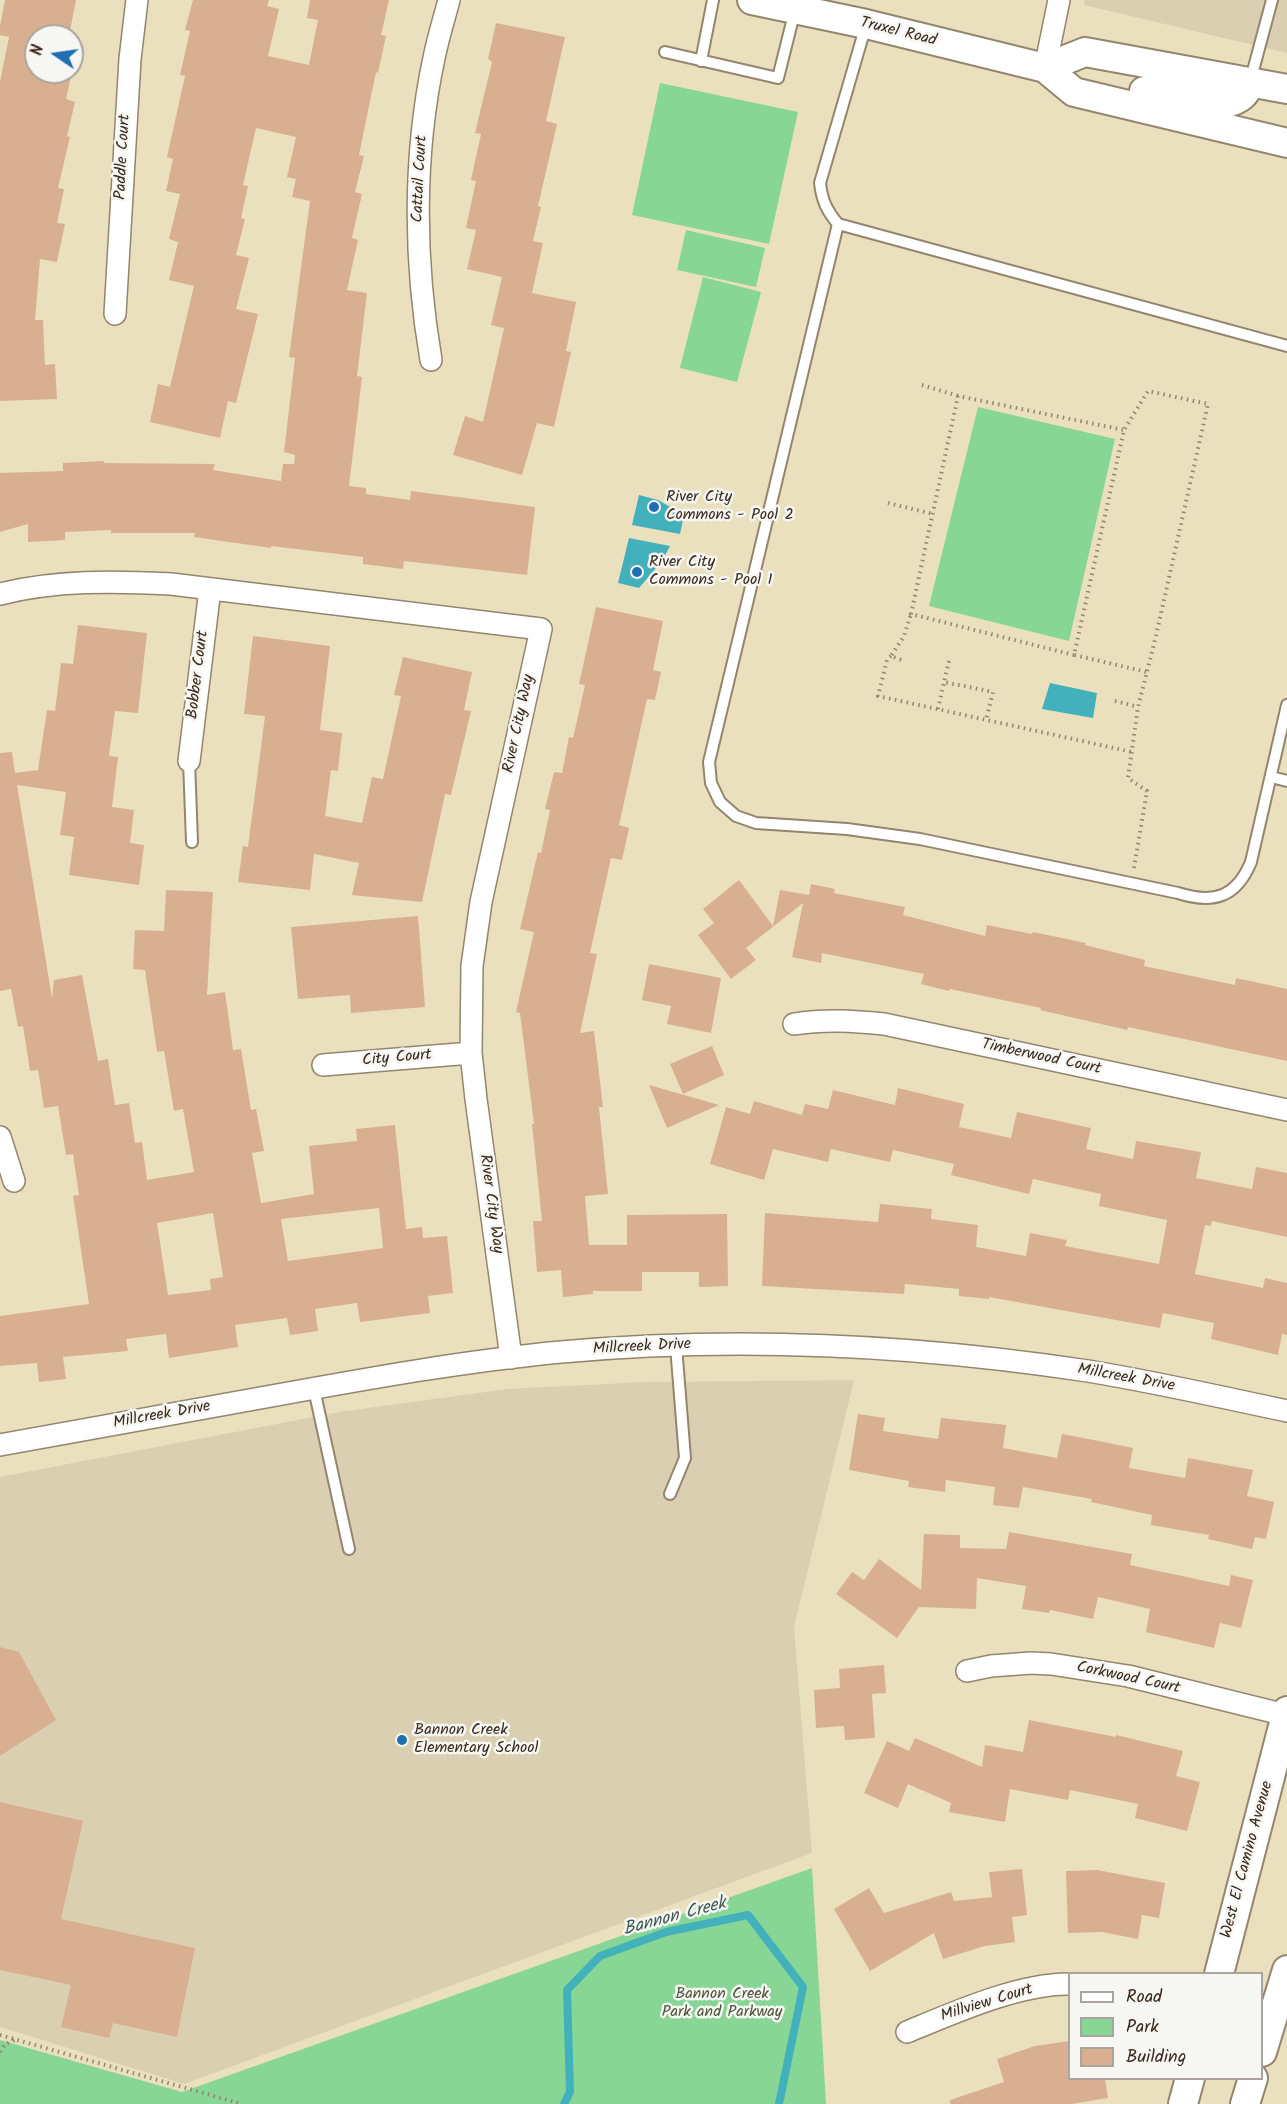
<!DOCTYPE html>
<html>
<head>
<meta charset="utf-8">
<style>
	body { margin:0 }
	#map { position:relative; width:1287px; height:2104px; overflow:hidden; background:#ebe0be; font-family:Kalam,sans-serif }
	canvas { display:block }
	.legend { position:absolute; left:1068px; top:1972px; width:195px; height:108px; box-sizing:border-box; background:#f6f6f2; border:2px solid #aba49d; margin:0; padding:8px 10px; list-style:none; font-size:18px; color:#3b2a1e }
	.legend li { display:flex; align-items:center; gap:12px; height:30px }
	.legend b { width:30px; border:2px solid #aba49d }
	.north { position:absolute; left:24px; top:24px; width:60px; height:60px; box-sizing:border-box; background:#f6f6f2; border:2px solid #aba49d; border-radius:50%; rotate:283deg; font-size:16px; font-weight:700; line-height:24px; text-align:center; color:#3b2a1e }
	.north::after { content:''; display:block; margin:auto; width:21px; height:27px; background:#1f6fb2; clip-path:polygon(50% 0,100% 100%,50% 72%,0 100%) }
</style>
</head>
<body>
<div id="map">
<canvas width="1287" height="2104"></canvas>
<ul class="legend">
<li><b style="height:8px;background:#fff"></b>Road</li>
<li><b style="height:16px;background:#87d695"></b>Park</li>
<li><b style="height:16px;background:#d8b091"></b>Building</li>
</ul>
<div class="north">N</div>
</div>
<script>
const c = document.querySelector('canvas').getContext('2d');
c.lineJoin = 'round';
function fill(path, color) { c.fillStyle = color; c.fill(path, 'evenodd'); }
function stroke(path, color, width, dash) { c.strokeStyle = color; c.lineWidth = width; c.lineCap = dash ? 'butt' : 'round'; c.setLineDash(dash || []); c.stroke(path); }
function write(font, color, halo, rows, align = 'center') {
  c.font = font + ' Kalam,sans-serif'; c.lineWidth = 5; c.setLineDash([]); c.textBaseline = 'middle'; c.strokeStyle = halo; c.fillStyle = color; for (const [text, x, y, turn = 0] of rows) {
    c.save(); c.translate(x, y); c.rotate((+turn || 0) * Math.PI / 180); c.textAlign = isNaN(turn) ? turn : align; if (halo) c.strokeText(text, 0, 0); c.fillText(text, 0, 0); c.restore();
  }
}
const built = new Path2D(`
	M1085 0H1287V53L1084 5Z
	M854 1380 794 1627 812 1853 184 2084 0 2027V1477L339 1412 507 1389 644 1382Z`);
const green = new Path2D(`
	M660 83 798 112 769 244 632 215Z
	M686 230 765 248 756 287 677 270Z
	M703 277 761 292 737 382 680 368Z
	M978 407 1115 439 1069 641 929 606Z
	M812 1868 826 2104H0V2040L182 2092Z`);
const water = new Path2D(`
	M639 495 658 500 684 515 680 534 632 525Z
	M629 538 670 546 662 561 639 588 618 583Z
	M1050 683 1097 693 1093 718 1042 709Z`);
const stream = new Path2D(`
	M564 2104 570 2092 567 1990 600 1956 666 1932 748 1915 803 1987 779 2104`);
const building = new Path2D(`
	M5 0H76L69 36H36V72H72L66 99 75 102 67 136 70 137 58 188 64 189 57 223 65 224 57 262 40 259 35 320H43L45 365 55 364 57 399 0 401V82L9 37 0 35V26Z
	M193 0H269L267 6 279 9 268 56 309 65 318 20 307 18 310 0H389L381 35 386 36 378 73 376 72 359 155 364 156 355 192 362 194 352 238 358 240 347 290 367 293 357 376 362 377 349 486 366 488V494L410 500 411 491 535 507 527 575 404 561 403 569 363 564V557L271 546V548L194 537 195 533H111V530L65 532V540L28 542V524L0 532V473L63 471V463L104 461V463L215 464 213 470 281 481 283 464H294L295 455 284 452 295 358 289 357 310 201 292 197 296 179 287 177 296 137 256 128 243 185 248 186 241 218 245 219 236 255 249 258 236 309 258 314 236 403 228 401 220 438 150 422 158 384 170 387 194 286 169 280 178 242 169 239 180 194 166 191 173 159 167 157 185 76 180 75 190 31 185 30Z
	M496 23 565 37 546 121 557 124 538 206 541 207 533 241 543 243 532 293 576 302 566 351 571 352 554 427 537 423 522 475 453 455 465 416 483 422 504 328 491 325 502 277 467 269 476 230 466 228 476 181 471 180 481 134 475 133 492 62 488 59Z
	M596 607 663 621 653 670 661 672 655 700 647 699 619 825 629 828 622 860 611 858 590 953 597 954 580 1033 594 1031 603 1107H599L608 1194 585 1196 589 1245H627V1215L727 1214 728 1286 699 1287V1272H642V1291H593V1294L563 1297 561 1270 537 1272 533 1221H542L532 1124H534L520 1013 516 1012 534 932 520 929 538 852 541 853 550 810 545 809 554 772 562 773 569 737 573 738 585 685 579 684Z
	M78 625 147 633 138 713 115 711 109 756 118 757 112 807 134 810 130 843 144 845 139 885 69 875 74 837 60 835 66 792 17 785 52 998 54 980 82 975 98 1061 108 1059 115 1105 129 1103 135 1143 142 1142 147 1180 194 1172 183 1109 174 1111 164 1051 157 1052 145 970 133 969 135 930 164 931 166 890 213 892 207 995 225 992 233 1050 241 1049 251 1110 256 1109 264 1151 252 1153 261 1203 314 1194 309 1146 357 1141 356 1129 395 1125 406 1229 422 1227 423 1238 447 1236 453 1293 428 1296 430 1313 360 1322 357 1303 315 1309 318 1331 290 1335 287 1318 235 1325 238 1347 169 1358 166 1334 126 1339 128 1351 63 1357 66 1379 39 1382 37 1363 0 1366V1316L89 1304 73 1196 79 1195 73 1154 66 1155 58 1106 44 1108 38 1070 30 1071 23 1026 18 1027 11 989 0 991V753L12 752 15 773 38 770 47 710 55 711 61 663 73 664ZM379 1208 383 1248 288 1261 281 1219ZM213 1213 223 1277 210 1279 211 1290 168 1295 157 1223Z
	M253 636 330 646 320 730 342 733 338 771 331 770 325 816 362 823 372 777 383 779 401 696 394 695 403 657 472 672 464 710 471 711 451 795 445 794 422 902 352 895 359 863 314 854 310 890 238 882 243 846 248 847 265 716 244 714Z
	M739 880 773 926 780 890 809 895 811 884 835 889 834 893 905 907 903 915 985 936 987 925 1032 934 1033 932 1086 943 1085 945 1145 960 1144 966 1235 985 1236 978 1287 989V1061L1128 1027 1127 1030 1040 1010 1041 1008 950 989 949 991 921 984 924 974 822 953 821 963 792 957 803 903 746 948 756 960 731 979 698 935 714 923 703 909Z
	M418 916 425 1007 351 1013 350 995 298 999 291 927Z
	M649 964 721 978 711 1033 667 1024 671 1006 642 1000Z
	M712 1046 724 1075 683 1094 670 1064Z
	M649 1085 719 1105 667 1128Z
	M898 1088 964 1104 959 1127 1011 1138 1017 1112 1091 1128 1086 1149 1133 1159 1136 1141 1201 1152 1196 1178 1252 1189 1256 1167 1287 1173V1237L1212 1221 1211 1226 1205 1225 1195 1274 1263 1288 1265 1278 1287 1283V1335L1282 1334 1278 1355 1211 1339 1214 1323 1163 1313 1160 1328 989 1297V1299L959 1296V1289L905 1284 904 1294 762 1286 765 1213 878 1222 880 1204 932 1209 931 1219 978 1225 976 1247 1026 1256 1030 1233 1067 1240 1065 1246 1159 1264 1167 1220 1099 1206 1101 1194 1033 1179 1029 1194 951 1175 954 1164 893 1150 890 1162 831 1149 828 1162 773 1149 764 1180 710 1164 726 1107 750 1114 754 1101 802 1115 805 1104 828 1109 833 1090 895 1105Z
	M858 1414 885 1418 883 1431 938 1439 941 1418 1006 1425 1003 1448 1057 1458 1062 1434 1104 1442 1133 1448 1129 1468 1185 1478 1188 1458 1253 1470 1247 1496 1274 1502 1266 1539 1255 1537 1252 1549 1208 1539 1209 1535 1151 1525 1152 1515 1091 1502 1092 1499 1023 1487 1019 1508 993 1505 995 1487 946 1480 945 1492 908 1487 909 1481 849 1470Z
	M1009 1532 1132 1554 1130 1565 1229 1586 1231 1575 1253 1580 1241 1628 1220 1623 1214 1648 1146 1632 1150 1609 1098 1597 1093 1619 1050 1610 1049 1613 1022 1609 1026 1586 977 1578 976 1609 919 1607 897 1638 836 1594 852 1572 864 1580 879 1559 921 1590 924 1534 960 1535V1548L1006 1549Z
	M0 1647 19 1652 56 1720 0 1756Z
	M884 1665 886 1693 872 1694 875 1738 845 1740 844 1726 816 1728 814 1690 840 1688 839 1669Z
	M1029 1720 1116 1737V1735L1183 1751 1176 1776 1200 1782 1187 1831 1135 1818 1138 1804 1070 1790 1068 1800 1010 1789 1005 1822 949 1812 951 1803 908 1784 898 1808 864 1793 887 1741 909 1751 915 1738 982 1767 985 1745 1023 1752Z
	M0 1802 83 1821 61 1919 195 1948 177 2037 113 2023 109 2038 61 2027 71 1985 0 1970Z
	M1022 1869 1027 1915 1012 1917 1015 1942 985 1946 943 1959 934 1933 870 1971 834 1909 869 1888 884 1913 951 1892 954 1901 992 1897 989 1872Z
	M1097 1870 1165 1883 1159 1918 1142 1915 1138 1939 1102 1932 1068 1933 1066 1871Z
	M1070 2041V2079H1105L1108 2098 1072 2104H950V2100L1004 2082 997 2059 1035 2046Z`);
const path = new Path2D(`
	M922 385 958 396
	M888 503 933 514
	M1074 655 911 614 958 396 1124 430
	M891 656 887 660 878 696 1132 752
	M901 660 891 656 904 636 911 614
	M949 661 944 682 993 692 986 720
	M1115 701 1138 707
	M938 709 944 682
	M1134 868 1147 791 1128 778 1138 707 1155 640 1208 404 1148 391 1124 430 1074 655 1147 672
	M0 2035 242 2104
	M0 2052 5 2044 15 2040`);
const lane = new Path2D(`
	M866 25 820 183C822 201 827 211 838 224L1287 346
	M665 52 778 78 795 10
	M701 61 713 0
	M1250 82 1272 0
	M838 224 709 762 711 783 720 802 736 816 756 823 847 829 920 839 1178 893C1213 904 1236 898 1251 862L1287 705
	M189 761 192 842
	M1271 777 1287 781
	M314 1389 349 1549
	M670 1494 685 1458 676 1346`);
const street = new Path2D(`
	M1045 68 1059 0
	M115 314 130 59 137 0
	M431 360C414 261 413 156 434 58 438 38 444 19 449 0
	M0 594C56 580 114 581 171 584L541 629 481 902 472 966 471 1053 476 1099 511 1358
	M189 761 210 589
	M794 1024C825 1019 854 1021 884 1024L1287 1110
	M323 1065 471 1053
	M0 1137 14 1181
	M0 1445C92 1429 184 1412 277 1395 371 1378 465 1361 561 1352 736 1336 915 1345 1088 1371 1155 1382 1221 1397 1287 1411
	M967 1671 991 1666 1031 1663 1051 1664 1128 1676 1286 1715
	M907 2032C953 2013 1020 1983 1070 1984`);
const secondary = new Path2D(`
	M752 0 866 24 1045 68 1074 92 1287 143
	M1045 68 1085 52 1287 89
	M1144 91 1227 103C1240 99 1246 95 1250 82
	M1219 1974 1287 1711
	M1262 2052 1287 1970
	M1183 2104 1190 2078
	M1245 2104 1253 2078`);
const markers = [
	[654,507,6,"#1f6fb2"],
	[637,572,6,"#1f6fb2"],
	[402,1740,6,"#1f6fb2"]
];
const streetNames = [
	["Truxel Road",898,33,14],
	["Paddle Court",124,157,-87],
	["Cattail Court",421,179,-87],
	["Bobber Court",199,675,-83],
	["River City Way",520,724,-78],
	["Timberwood Court",1041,1058,12],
	["City Court",397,1059,-5],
	["River City Way",490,1204,82],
	["Millcreek Drive",642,1348,-3],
	["Millcreek Drive",1126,1379,10],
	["Millcreek Drive",162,1416,-10],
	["Corkwood Court",1128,1679,12],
	["West El Camino Avenue",1248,1860,-75],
	["Millview Court",987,2004,-17]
];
const poiNames = [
	["River City",666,498],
	["Commons - Pool 2",666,516],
	["River City",649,563],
	["Commons - Pool 1",649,581],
	["Bannon Creek",414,1731],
	["Elementary School",414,1749]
];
const parkNames = [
	["Bannon Creek",722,1995],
	["Park and Parkway",722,2013]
];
const waterNames = [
	["Bannon Creek",675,1918,-15]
];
fill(built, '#dad0b1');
fill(green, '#87d695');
fill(water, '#42b1bc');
stroke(stream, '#42b1bc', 8);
fill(building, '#d8b091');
stroke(lane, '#93856e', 14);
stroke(street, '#93856e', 24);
stroke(secondary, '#93856e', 32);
stroke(path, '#93856e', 4, [1.5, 4.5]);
stroke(lane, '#fff', 10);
stroke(street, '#fff', 21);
stroke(secondary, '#fff', 28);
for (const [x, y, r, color] of markers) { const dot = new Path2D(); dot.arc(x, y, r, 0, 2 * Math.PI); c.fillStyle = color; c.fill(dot); stroke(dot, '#f6f6f2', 2); }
write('16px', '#3b2a1e', '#f6f6f2', streetNames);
write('16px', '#3b2a1e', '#f6f6f2', poiNames, 'left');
write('16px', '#4e553c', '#f6f6f2', parkNames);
write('italic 18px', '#3d5955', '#f6f6f2', waterNames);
</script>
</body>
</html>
